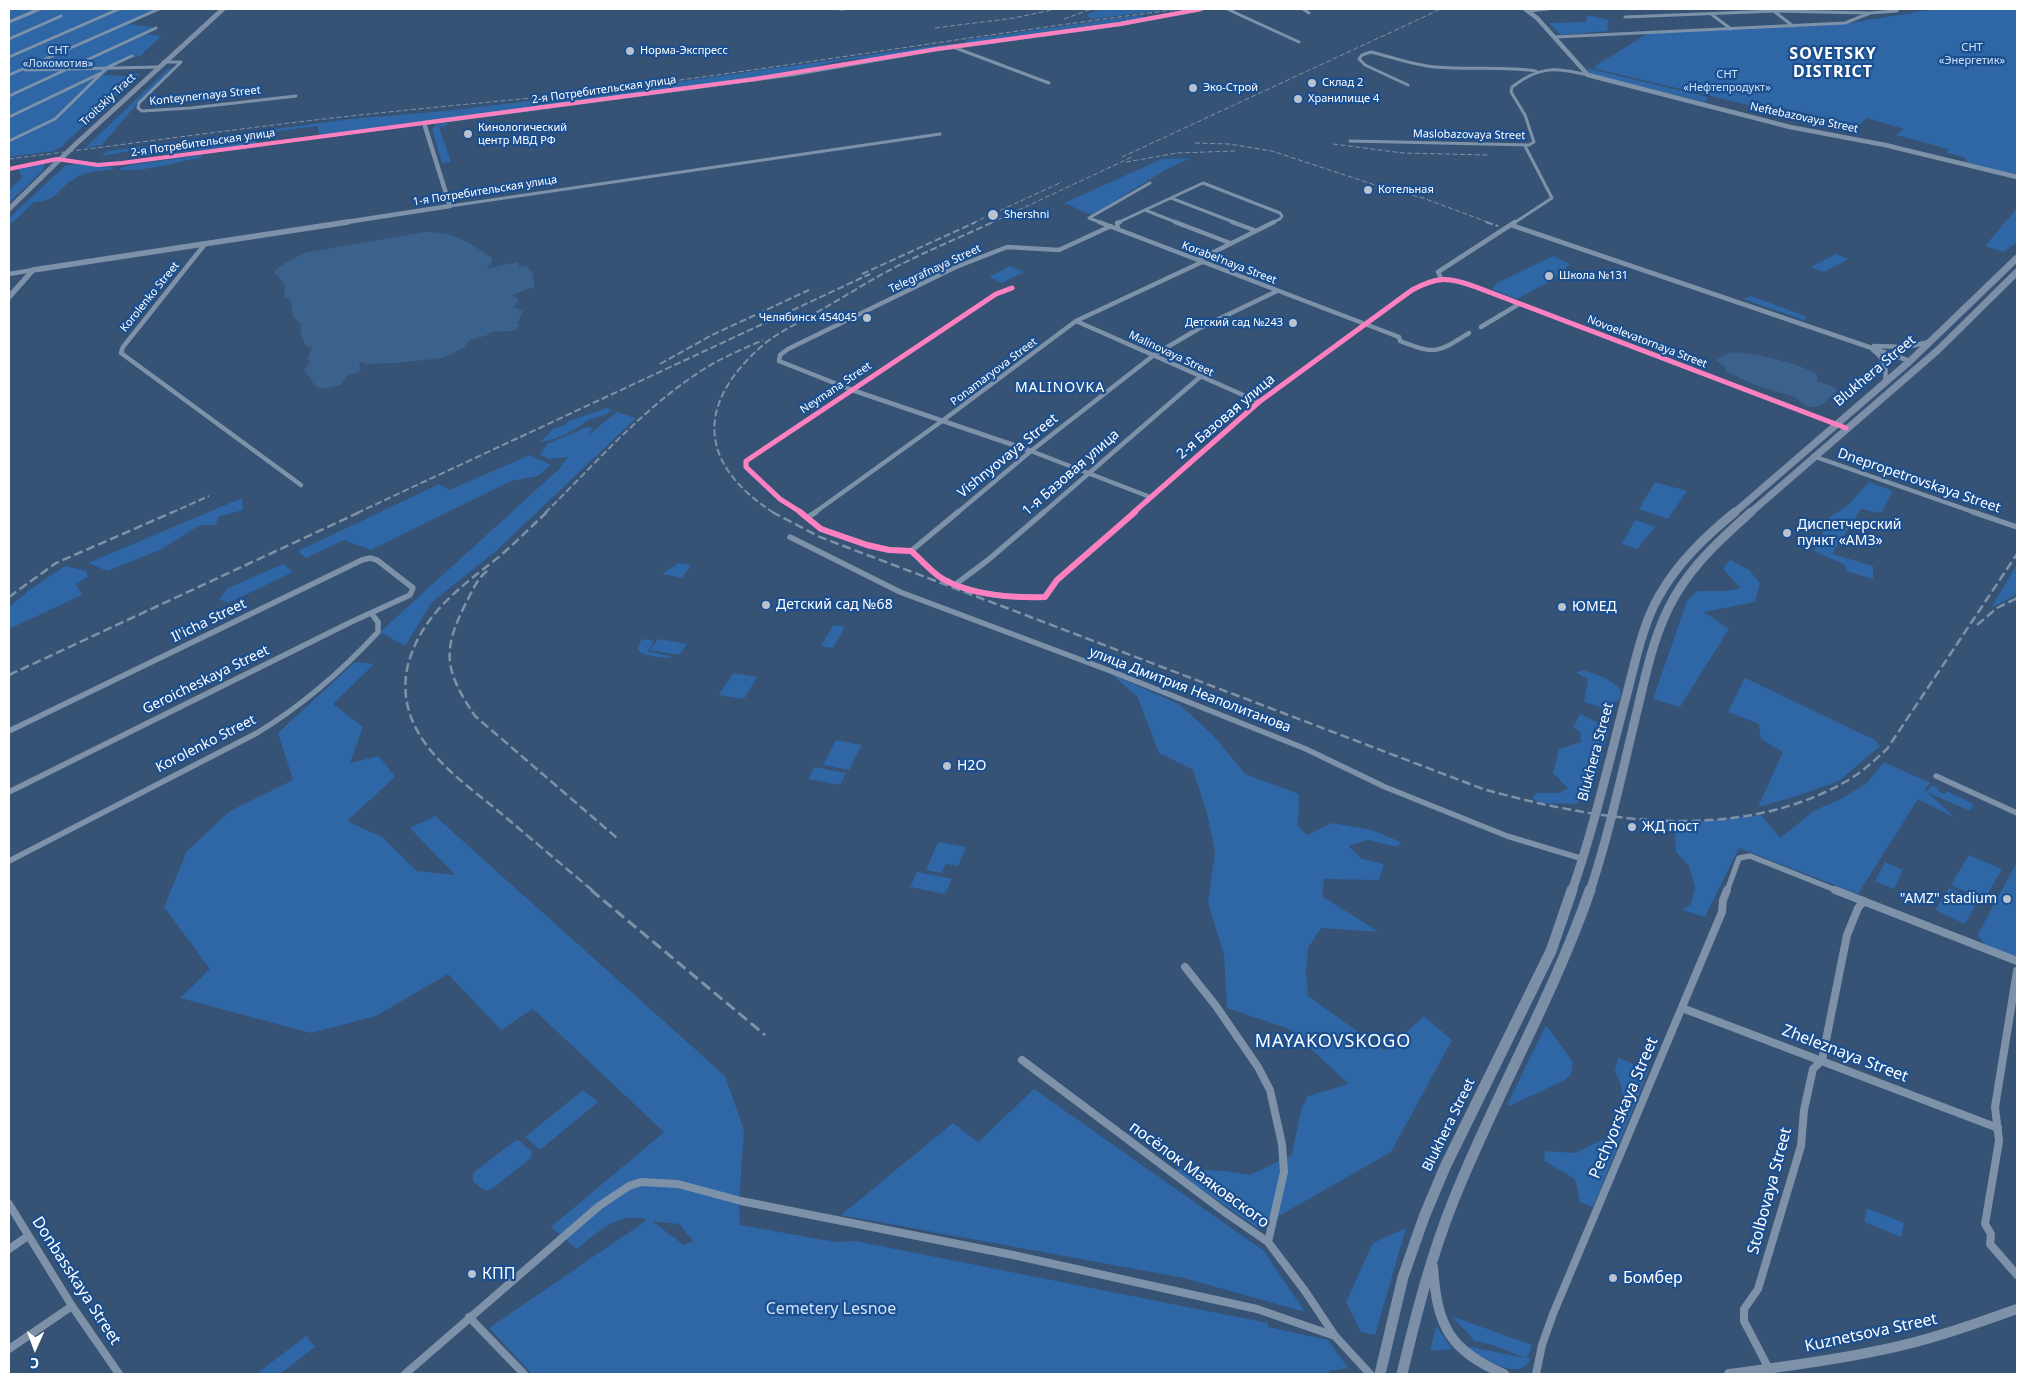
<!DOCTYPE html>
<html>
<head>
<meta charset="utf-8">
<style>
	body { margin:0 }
	#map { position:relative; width:2026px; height:1383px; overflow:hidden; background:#365274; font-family:"Noto Sans",sans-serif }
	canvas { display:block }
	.frame { position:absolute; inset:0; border:10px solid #fff; pointer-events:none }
	.north { position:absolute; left:10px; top:1323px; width:50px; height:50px; -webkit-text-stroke:4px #1b4f8f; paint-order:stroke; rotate:182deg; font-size:14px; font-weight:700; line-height:20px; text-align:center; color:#fff }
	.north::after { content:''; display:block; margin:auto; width:18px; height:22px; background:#fff; clip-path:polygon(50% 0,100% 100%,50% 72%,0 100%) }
</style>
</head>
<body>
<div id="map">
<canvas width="2026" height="1383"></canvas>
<div class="frame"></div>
<div class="north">С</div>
</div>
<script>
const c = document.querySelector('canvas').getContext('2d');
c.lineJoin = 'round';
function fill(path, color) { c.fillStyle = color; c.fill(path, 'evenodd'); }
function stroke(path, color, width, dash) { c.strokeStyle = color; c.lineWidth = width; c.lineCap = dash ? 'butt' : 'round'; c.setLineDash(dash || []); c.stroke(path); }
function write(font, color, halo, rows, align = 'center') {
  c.font = font + ' "Noto Sans",sans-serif'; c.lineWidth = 4.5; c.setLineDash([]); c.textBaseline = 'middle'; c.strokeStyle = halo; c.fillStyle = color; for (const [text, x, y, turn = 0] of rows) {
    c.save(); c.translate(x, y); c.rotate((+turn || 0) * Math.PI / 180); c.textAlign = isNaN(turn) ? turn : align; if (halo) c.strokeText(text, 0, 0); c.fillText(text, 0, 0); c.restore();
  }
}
const green = new Path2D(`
	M9 9H160L129 24 159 28 147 34 161 36 140 56 124 60 103 75 127 76 129 74H140L61 147 54 151 9 157Z
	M1101 9H1172L1092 19 1086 15Z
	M1935 9H2017V175L1969 164 1964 157 1947 153 1948 149 1896 135 1904 129 1867 118 1859 125 1779 107 1774 111 1596 69 1595 66 1650 32 1850 23Z
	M1141 15 1143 18 1021 35 874 59C845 56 818 67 790 73L319 136 318 126 257 134 256 144 147 156 131 151 101 156 107 151 351 119 445 111 613 91 614 93 628 89 940 45 965 43 966 40Z
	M1587 15 1609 20 1607 26 1609 31 1561 35 1549 23 1586 22Z
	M169 68H173L143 97 102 145 85 148Z
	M1586 68 1707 97 1706 102 1592 75Z
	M447 123 448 125 439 127 451 162 442 163 432 129 436 125Z
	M203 155 200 158C173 162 148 172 120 170V168L130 165Z
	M1190 158 1165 170 1092 215 1064 203 1162 159Z
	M45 162 43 170 9 203V190L22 178 18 168Z
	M81 164 114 167V169C101 171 85 171 74 179 56 190 58 201 34 202L9 226V218L66 165Z
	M2017 208V242L2004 252 1985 246Z
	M1836 254 1849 259 1824 272 1811 267Z
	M1553 256 1570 264 1552 280 1517 299 1492 289 1497 283Z
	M1010 266 1024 272 1002 283 989 277Z
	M1751 296 1805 316 1806 318 1804 320 1743 299Z
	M606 408 612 410C601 419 595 416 587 421 573 431 557 440 540 442L553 429 565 425 569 421Z
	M617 412 636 418 495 552 432 602 405 646 380 632 559 469 568 457 548 459 540 455 547 444 587 427 593 428 587 436Z
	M530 455 551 465 538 476 511 481 371 550 344 540 306 558 298 551 439 484 449 490Z
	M1655 482 1687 491 1668 519 1639 509Z
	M1869 482 1893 491 1881 513 1861 509 1832 554 1873 566V579L1846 571 1845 565 1814 551 1830 517 1848 505Z
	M242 498 243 510 218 517 216 525H200L160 550 107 571 88 563Z
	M1635 520 1655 527 1637 549 1622 544Z
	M1730 560 1749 570 1760 583 1755 602 1704 612 1729 629 1680 707 1653 699 1687 601 1697 591H1726L1741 588 1723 569Z
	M678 563 691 565 682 578 662 574Z
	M283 564 293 572 228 603 219 599 228 588Z
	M2017 564V594L1991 608Z
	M65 566 86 571 88 577 76 584 82 595 9 629V607L28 591Z
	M833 625 845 627 833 648 821 646Z
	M642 639 654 641 648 651 673 657C662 659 652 656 641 653L637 648Z
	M658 639 687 644 679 655 650 650Z
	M355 662 374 664 333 704 363 727 350 763 379 756 395 777 347 821 382 837 417 871 455 875 410 828 435 816 725 1076 744 1130 739 1203 740 1225 835 1242 855 1241 1268 1323V1327L1328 1340 1348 1368 1329 1371 1331 1374H532L489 1328 647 1220C620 1211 597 1232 577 1249L551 1227 664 1132 533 1009 501 1030 448 974 376 1016 311 1033 180 998 210 969 164 907 187 851 230 811 293 780 278 733ZM652 1221 679 1224 693 1241 684 1245Z
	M1582 670C1596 674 1613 679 1621 691L1620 700 1603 708 1584 702 1588 679 1576 673Z
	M733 673 757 677 744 699 719 695Z
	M1111 674 1179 704 1213 735 1245 774 1299 794 1298 826 1307 835 1332 823 1372 830 1401 842 1398 847 1368 840 1348 846 1362 859 1384 864 1379 880 1324 879 1322 896 1379 932 1321 928 1308 948 1306 973 1308 996 1385 1051 1424 1016 1452 1040 1391 1152 1258 1228 1171 1169 1226 1171 1250 1175 1292 1155 1301 1110 1308 1096 1349 1084 1289 1029 1227 1008 1224 955 1208 903 1215 851 1207 813 1193 770 1159 753 1137 696Z
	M1745 678 1875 740 1880 746 1839 781 1791 798 1758 807 1783 752 1761 739 1759 724 1728 712Z
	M1580 714 1609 728C1602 754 1598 787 1576 804L1543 803 1532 799 1536 793H1559L1568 788 1553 773 1559 749 1581 742 1580 732 1573 727Z
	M836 740 862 745 849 770 823 765Z
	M1884 762 1930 783 1924 790 1926 792 1932 785 1939 788 1938 791 1945 794 1947 791 1974 804 1970 811 1927 792 1955 818 1918 799 1858 894 1739 848 1705 917 1682 910 1691 904 1695 887 1689 866 1676 852 1674 824 1761 815 1780 838 1815 810 1839 800 1867 783Z
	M814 767 846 773 840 785 808 779Z
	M938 842 966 847 958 866 946 864 942 873 926 870Z
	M1969 855 2002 869 1984 900 1951 885Z
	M1885 862 1903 870 1894 889 1875 881Z
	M2017 862V957C2004 952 1982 948 1978 934Z
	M917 872 952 879 945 894 910 887Z
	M1949 888 1978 901 1965 924 1935 910Z
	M1546 1025 1573 1062 1571 1074 1563 1081 1509 1106 1507 1105Z
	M1618 1058 1649 1070 1593 1207 1580 1202 1575 1179 1544 1161 1545 1151 1575 1153 1610 1136 1623 1103 1621 1085 1615 1071Z
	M1034 1089 1264 1251 1305 1312 1184 1278 841 1215 953 1123 978 1142Z
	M583 1090 598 1102 540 1150 525 1137Z
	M516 1140 520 1141 532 1152 531 1158 492 1189C483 1193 479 1186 473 1181V1173Z
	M1867 1208 1904 1223 1901 1237 1864 1222Z
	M1406 1228 1375 1335 1361 1332 1346 1302 1373 1243Z
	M1451 1316 1532 1345 1527 1358 1531 1359C1518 1383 1484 1358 1469 1349L1466 1346 1525 1358 1493 1345 1475 1341Z
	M1436 1327H1437L1452 1349 1430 1351Z
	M306 1336 315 1347 280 1374H261L259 1372Z`);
const water = new Path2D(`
	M424 232C455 232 467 241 492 258V262L486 269 517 262 520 267 526 266 532 271 535 287 511 295 516 297 518 301 514 307 523 311 517 324 520 325 514 331 492 332 485 336 470 340 463 348 443 358 396 363 367 364 362 362 359 363 361 371 347 376 340 385 322 389 316 387 304 370 310 362 307 359 312 348 305 345 300 331 301 324 293 317 291 301 284 296 285 285 274 272C282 263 292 260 303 253Z
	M1737 352C1764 356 1793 361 1817 374V381L1836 388 1837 391 1823 404 1816 407H1810L1804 405 1795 397 1755 385 1725 371V368L1716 360 1728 353Z`);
const stream = new Path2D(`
	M1144 10 1154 9`);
const minorFar3 = new Path2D(`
	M840 9H844
	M1227 9 1299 42
	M1303 9 1309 13
	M1529 11 1548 9
	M1775 12 1793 26
	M1711 14 1731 29
	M1625 17 1775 11 1868 13
	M9 22 40 9
	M1555 37 1845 23 1870 13 1897 11 1898 9
	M9 39 61 16
	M953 47 1049 83
	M9 57 119 9
	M163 62H181L139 103 138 108 142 111 191 108 296 96
	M25 70 158 67
	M9 75 159 9
	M1408 85 1365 65 1359 59 1362 55 1371 52C1392 57 1414 65 1435 67 1469 70 1503 66 1536 71
	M9 96 156 28
	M9 117 101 73
	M9 141 55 119 108 67 132 56
	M1350 141 1529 145 1534 142 1525 115 1511 92 1512 87C1540 65 1555 68 1588 75
	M9 169 57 159 98 165 122 163 424 123
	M1171 198 1236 223
	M450 206 940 134
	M1145 210 1178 223
	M1089 218 1102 223
	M1089 218 1150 183
	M1117 223 1203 183 1280 213 1282 216 1280 219 1271 223
	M1514 223 1552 198 1525 146`);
const minorFar2 = new Path2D(`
	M1099 222 1399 337 1400 341C1436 355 1437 353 1469 333
	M1175 222 1230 243
	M1232 222 1254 230
	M1511 225 1910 361
	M1111 226 1059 250 1007 247 956 267 788 349 780 355 779 361 852 390 1031 451 1150 497
	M1118 229 1117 223 1120 222
	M205 244 123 347 121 353 301 485
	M1198 260 1274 222
	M9 274 33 270
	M1441 278 1438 272 1515 222
	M1076 321 1259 402
	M1481 327 1519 304
	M1874 346 1907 347 1929 342
	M1873 350C1885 359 1887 368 1885 383
	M1813 456 1976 513
	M802 513 780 499 746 467V461L996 294 1012 288
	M814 513 942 421 1076 321 1202 262
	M957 513 1031 451 1154 355 1198 329 1277 291
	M1043 513 1200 377
	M1133 513 1259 402 1412 290C1438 276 1449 277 1476 287L1846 428`);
const minorFar1 = new Path2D(`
	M800 512 821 529 867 545 889 550 911 551C922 560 931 572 943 579 973 596 1012 598 1045 597L1057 580 1135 512
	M1973 512 2017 527
	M808 517 816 512
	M790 537 900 592 1108 670 1306 749 1385 787 1507 836 1583 859
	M911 551 958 512
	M956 584 988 560 1044 512
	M9 731 362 560 370 558 377 560 413 588 410 595 351 622 9 792
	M1936 776 2017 813
	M9 861 257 733C303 705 342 671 378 632V622L372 614
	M1727 891 1739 858 1750 856 1838 891`);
const minor = new Path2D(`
	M1835 890 2017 961
	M1185 967 1216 1006 1258 1067 1270 1090 1282 1144 1284 1172 1268 1242
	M2017 971 1995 1107 1999 1141 1985 1224 1991 1234 1990 1244 2017 1275
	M1682 1008 1998 1128
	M1022 1060 1226 1213 1268 1242 1305 1291 1335 1336
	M9 1204 72 1306 119 1374
	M9 1249 28 1236
	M469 1317 524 1374
	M9 1349 72 1306
	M1769 1369 1744 1321V1309L1758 1289 1801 1146 1804 1110 1813 1069 1822 1060 1847 935 1858 908 1864 901
	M405 1374 599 1206 629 1186 641 1182 678 1184 741 1201 1013 1255 1257 1309 1335 1336 1370 1374
	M1536 1374 1542 1345 1553 1314 1722 912 1723 900 1727 890`);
const tertiaryFar2 = new Path2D(`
	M1525 9 1537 18 1588 75 1790 127 1885 145 2017 177
	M340 223 450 206 424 123 793 74 937 49 1120 24 1201 9`);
const tertiaryFar1 = new Path2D(`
	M9 297 33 270 348 222`);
const tertiary = new Path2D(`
	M1433 1267C1437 1326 1449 1350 1504 1374
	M1729 1374C1780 1367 1831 1361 1881 1350 1927 1341 1972 1325 2017 1309`);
const primaryFar3 = new Path2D(`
	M76 144 223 9
	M9 209 53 166`);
const primaryFar2 = new Path2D(`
	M1734 513 1910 361 2017 258
	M1750 513 1938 350 2017 272`);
const primaryFar1 = new Path2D(`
	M1572 891C1594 827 1609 762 1626 697 1635 664 1642 625 1659 596 1678 562 1706 536 1735 512
	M1590 891C1610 831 1623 768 1638 707 1647 669 1655 630 1675 596 1694 563 1723 537 1751 512`);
const primary = new Path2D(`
	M1380 1374 1403 1277 1424 1217 1445 1167 1551 951 1572 890
	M1402 1374C1416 1315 1431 1256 1454 1199 1496 1094 1553 997 1590 890`);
const railFar3 = new Path2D(`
	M1064 19 1092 9
	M935 28 1014 18 1056 9
	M1413 134 1483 137
	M1195 143 1229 144 1272 151 1387 189 1423 198 1490 223
	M1333 144 1403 153 1488 155
	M1122 157 1441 9
	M9 159C139 143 268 124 398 111 475 103 552 97 628 87 813 63 996 32 1181 9
	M1126 162 1177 153 1235 151
	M973 223 1062 182
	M991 223 1132 157`);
const railFar2 = new Path2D(`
	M1486 222 1498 226
	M862 274 976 222
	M660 364 712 335 809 290
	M171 513 209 496
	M357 513 870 274
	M545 513C596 463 644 407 704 369 723 357 743 349 763 340
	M774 513C698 464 695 404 763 345 779 331 812 316 831 304 851 293 870 280 890 270 924 252 959 238 993 222`);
const railFar1 = new Path2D(`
	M547 512C531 527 516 542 500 556 476 575 451 593 432 617 419 634 409 654 406 675 399 738 454 775 497 810 529 837 561 864 593 891
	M772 512 820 537 1483 789C1598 821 1735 844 1845 782 1861 773 1874 761 1887 749L2017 554
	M487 571C477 579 472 591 466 603 441 652 445 671 475 716L617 838
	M9 597 56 563 173 512
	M1977 625 1997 608 2017 598
	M9 675 360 512`);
const rail = new Path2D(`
	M591 890 765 1035`);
const primaryBridge = new Path2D(`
	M53 166 76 144`);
const cyclewayFar2 = new Path2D(`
	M9 169 57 159 98 165 122 163 755 79 937 49 1120 24 1201 9`);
const cyclewayFar1 = new Path2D(`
	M802 513 780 499 746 467V461L996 294 1012 288
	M1133 513 1259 402 1412 290C1438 276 1449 277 1476 287L1846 428`);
const cycleway = new Path2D(`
	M800 512 821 529 867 545 889 550 911 551C922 560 931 572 943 579 973 596 1012 598 1045 597L1057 580 1135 512`);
const markers = [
	[630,51,5,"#b9c2ce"],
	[1312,83,5,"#b9c2ce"],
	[1193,88,5,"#b9c2ce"],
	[1298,99,5,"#b9c2ce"],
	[468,134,5,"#b9c2ce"],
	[1368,190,5,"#b9c2ce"],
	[993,215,6,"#b9c2ce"],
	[1549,276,5,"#b9c2ce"],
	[867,318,5,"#b9c2ce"],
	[1293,323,5,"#b9c2ce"],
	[1787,533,5,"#b9c2ce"],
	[766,605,5,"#b9c2ce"],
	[1562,607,5,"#b9c2ce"],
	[947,766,5,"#b9c2ce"],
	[1632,827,5,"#b9c2ce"],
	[2007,899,5,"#b9c2ce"],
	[472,1274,5,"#b9c2ce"],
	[1613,1278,5,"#b9c2ce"]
];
const farParknames = [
	["СНТ",1972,48],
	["«Энергетик»",1972,61],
	["СНТ",58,51],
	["«Локомотив»",58,64],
	["СНТ",1727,75],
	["«Нефтепродукт»",1727,88]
];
const farPoinames = [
	["Норма-Экспресс",640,51],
	["Склад 2",1322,83],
	["Эко-Строй",1203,88],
	["Хранилище 4",1308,99],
	["Кинологический",478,128],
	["центр МВД РФ",478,141],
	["Котельная",1378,190],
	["Shershni",1004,215],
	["Школа №131",1559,276],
	["Челябинск 454045",857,318,"right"],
	["Детский сад №243",1283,323,"right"]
];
const farStreetnames = [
	["2-я Потребительская улица",604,90,-8],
	["Konteynernaya Street",205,96,-6],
	["Troitskiy Tract",108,100,-43],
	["Neftebazovaya Street",1804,118,12],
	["Maslobazovaya Street",1469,135,1],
	["2-я Потребительская улица",203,143,-8],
	["1-я Потребительская улица",485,191,-9],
	["Korabel'naya Street",1229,263,21],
	["Telegrafnaya Street",935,269,-25],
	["Korolenko Street",150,297,-51],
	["Novoelevatornaya Street",1647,342,21],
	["Malinovaya Street",1171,354,25],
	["Ponamaryova Street",994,372,-37],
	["Neymana Street",836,388,-34]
];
const streetNames = [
	["Blukhera Street",1875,371,-40],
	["2-я Базовая улица",1226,417,-40],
	["Vishnyovaya Street",1008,456,-39],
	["1-я Базовая улица",1071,473,-41],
	["Dnepropetrovskaya Street",1919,481,19],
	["Il'icha Street",209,621,-26],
	["Geroicheskaya Street",206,680,-26],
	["улица Дмитрия Неаполитанова",1190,690,21],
	["Korolenko Street",206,744,-27],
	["Blukhera Street",1596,752,-75],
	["Blukhera Street",1449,1125,-64]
];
const farQuarternames = [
	["MALINOVKA",1060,388]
];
const poiNames = [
	["Диспетчерский",1797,525],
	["пункт «АМЗ»",1797,541],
	["Детский сад №68",776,605],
	["ЮМЕД",1572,607],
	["H2O",957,766],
	["ЖД пост",1642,827],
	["\"AMZ\" stadium",1997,899,"right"]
];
const farDistrictnames = [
	["SOVETSKY",1833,54],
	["DISTRICT",1833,72]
];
const nearStreetnames = [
	["Zheleznaya Street",1845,1054,21],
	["Pechyorskaya Street",1624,1108,-67],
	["посёлок Маяковского",1199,1175,36],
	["Stolbovaya Street",1770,1191,-75],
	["Donbasskaya Street",76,1281,57],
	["Kuznetsova Street",1871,1333,-12]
];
const nearPoinames = [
	["КПП",482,1274],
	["Бомбер",1623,1278]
];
const nearParknames = [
	["Cemetery Lesnoe",831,1309]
];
const nearNeighbourhoodnames = [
	["MAYAKOVSKOGO",1333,1042]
];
fill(green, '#2f66a5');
fill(water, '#3b618d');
stroke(stream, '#3b618d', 1);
stroke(minorFar3, '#7d92a8', 3);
stroke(minorFar2, '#7d92a8', 4.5);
stroke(minorFar1, '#7d92a8', 5.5);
stroke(minor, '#7d92a8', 8);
stroke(tertiaryFar2, '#7d92a8', 4.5);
stroke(tertiaryFar1, '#7d92a8', 5.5);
stroke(tertiary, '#7d92a8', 10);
stroke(primaryFar3, '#7d8ea7', 5);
stroke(primaryFar2, '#7d8ea7', 7);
stroke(primaryFar1, '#7d8ea7', 9);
stroke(primary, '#7d8ea7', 11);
stroke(railFar3, '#7e92a7', 1, [5, 2.5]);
stroke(railFar2, '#7e92a7', 2, [7, 3]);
stroke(railFar1, '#7e92a7', 2.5, [9, 4]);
stroke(rail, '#7e92a7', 3, [11, 5]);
stroke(primaryBridge, '#7d8ea7', 5);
stroke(cyclewayFar2, '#ff80c0', 4);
stroke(cyclewayFar1, '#ff80c0', 5);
stroke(cycleway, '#ff80c0', 6);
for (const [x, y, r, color] of markers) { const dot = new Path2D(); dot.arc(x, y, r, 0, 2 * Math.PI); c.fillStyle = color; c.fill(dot); stroke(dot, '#1b4f8f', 2); }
write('11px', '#cfe3fa', '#1b4f8f', farParknames);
write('11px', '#fff', '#1b4f8f', farPoinames, 'left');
write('11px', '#fff', '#1b4f8f', farStreetnames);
write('14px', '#fff', '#1b4f8f', streetNames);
c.letterSpacing = '1px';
write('14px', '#fff', '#1b4f8f', farQuarternames);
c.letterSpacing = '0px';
write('14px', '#fff', '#1b4f8f', poiNames, 'left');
c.letterSpacing = '1px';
write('bold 16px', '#fff', '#1b4f8f', farDistrictnames);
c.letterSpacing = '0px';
write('16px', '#fff', '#1b4f8f', nearStreetnames);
write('16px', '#fff', '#1b4f8f', nearPoinames, 'left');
write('16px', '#cfe3fa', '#1b4f8f', nearParknames);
c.letterSpacing = '1px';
write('18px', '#fff', '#1b4f8f', nearNeighbourhoodnames);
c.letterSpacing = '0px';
</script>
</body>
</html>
